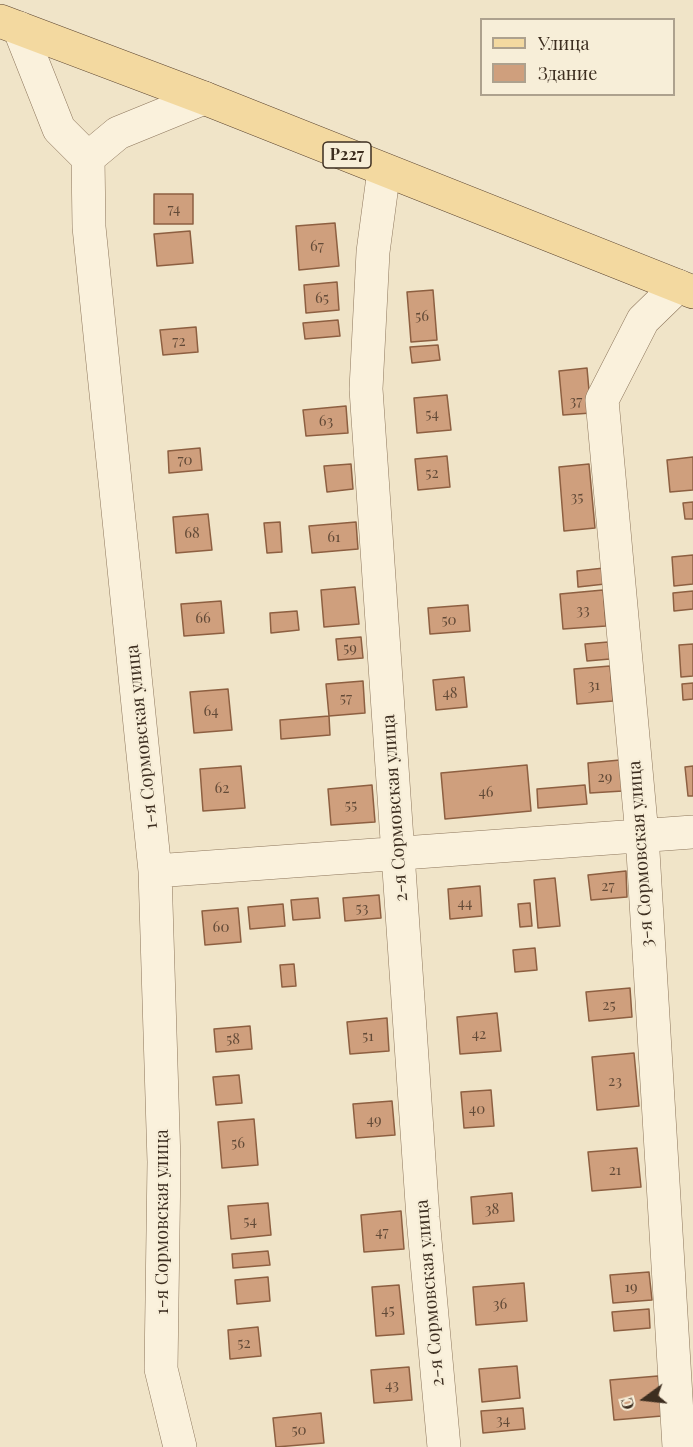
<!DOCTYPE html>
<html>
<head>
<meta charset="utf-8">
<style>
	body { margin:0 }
	#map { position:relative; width:693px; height:1447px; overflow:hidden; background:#f0e4c8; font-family:"Playfair Display",serif }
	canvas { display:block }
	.legend { position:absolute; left:480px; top:18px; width:195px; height:78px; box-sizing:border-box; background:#f7eed8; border:2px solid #ada18e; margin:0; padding:8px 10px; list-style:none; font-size:18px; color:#3d2e20 }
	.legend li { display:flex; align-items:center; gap:12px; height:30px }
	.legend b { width:30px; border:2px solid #ada18e }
	.north { position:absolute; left:615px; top:1369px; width:60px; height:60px; -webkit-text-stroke:4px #f7eed8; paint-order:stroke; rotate:255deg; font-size:16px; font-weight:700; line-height:24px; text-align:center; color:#3d2e20 }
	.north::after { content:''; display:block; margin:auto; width:21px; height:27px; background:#3d2e20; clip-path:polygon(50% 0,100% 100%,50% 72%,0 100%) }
</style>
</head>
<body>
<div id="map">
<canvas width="693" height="1447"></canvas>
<ul class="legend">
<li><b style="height:8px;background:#f3d9a0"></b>Улица</li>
<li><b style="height:16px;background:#cf9f7d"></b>Здание</li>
</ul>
<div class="north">С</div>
</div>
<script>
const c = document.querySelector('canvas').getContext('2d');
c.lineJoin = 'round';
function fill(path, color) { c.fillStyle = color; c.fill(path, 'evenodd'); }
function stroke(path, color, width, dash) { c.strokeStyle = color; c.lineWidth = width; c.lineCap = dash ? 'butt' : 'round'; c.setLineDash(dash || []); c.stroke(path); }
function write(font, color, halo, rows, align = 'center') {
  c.font = font + ' "Playfair Display",serif'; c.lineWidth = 4.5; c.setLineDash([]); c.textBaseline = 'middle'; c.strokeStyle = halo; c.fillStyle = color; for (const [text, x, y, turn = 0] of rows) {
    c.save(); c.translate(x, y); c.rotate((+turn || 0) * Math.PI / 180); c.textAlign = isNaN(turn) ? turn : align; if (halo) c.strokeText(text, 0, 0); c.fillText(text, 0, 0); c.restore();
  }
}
const building = new Path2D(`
	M154 194H193V224H154Z
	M335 223 339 266 299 270 296 226Z
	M190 231 193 263 157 266 154 234Z
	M337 282 339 310 306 313 304 285Z
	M433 290 437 340 411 342 407 292Z
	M338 320 340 336 305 339 303 323Z
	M196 327 198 352 163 355 160 330Z
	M438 345 440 360 412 363 410 347Z
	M587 368 591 413 563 415 559 371Z
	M447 395 451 430 417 433 414 398Z
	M346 406 348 433 306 436 303 410Z
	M200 448 202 470 169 473 168 451Z
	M447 456 450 487 418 490 415 459Z
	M693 457V490L670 492 667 460Z
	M351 464 353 489 327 492 324 466Z
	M589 464 595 528 564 531 559 467Z
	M693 502V519H685L683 503Z
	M208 514 212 550 176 553 173 517Z
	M280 522 282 552 267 553 264 523Z
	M356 522 358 549 312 553 309 526Z
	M693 555V584L674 586 672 557Z
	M604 568 605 584 578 587 577 571Z
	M355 587 359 624 324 627 321 590Z
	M603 590 606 626 563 629 560 594Z
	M693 591V609L674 611 673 593Z
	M221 601 224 633 184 636 181 604Z
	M468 605 470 631 430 634 428 608Z
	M297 611 299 630 271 633 270 613Z
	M361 637 363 658 338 660 336 639Z
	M608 642 610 659 587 661 585 644Z
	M693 644V676L681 677 679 645Z
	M610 666 613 701 577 704 574 669Z
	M464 677 467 707 436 710 433 680Z
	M363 681 365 713 329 716 326 684Z
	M693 683V699L683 700 682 684Z
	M228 689 232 730 194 733 190 692Z
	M329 716 330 735 281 739 280 720Z
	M620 760 623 791 590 793 588 763Z
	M527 765 531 811 445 819 441 773Z
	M241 766 245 808 203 811 200 769Z
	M693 766V796H688L685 767Z
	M372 785 375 822 331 825 328 789Z
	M585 785 587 804 538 808 537 789Z
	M626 871 627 897 591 900 588 875Z
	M555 878 560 926 538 928 534 880Z
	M480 886 482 916 450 919 448 889Z
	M379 895 381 918 345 921 343 898Z
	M318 898 320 918 293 920 291 900Z
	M530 903 532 926 520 927 518 904Z
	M283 904 285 926 250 929 248 907Z
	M238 908 241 942 205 945 202 911Z
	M535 948 537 970 515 972 513 950Z
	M294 964 296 986 282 987 280 965Z
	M630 988 632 1017 589 1021 586 992Z
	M497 1013 501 1051 460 1054 457 1017Z
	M387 1018 389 1051 350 1054 347 1022Z
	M250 1026 252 1049 216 1052 214 1029Z
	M634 1053 639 1106 597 1110 592 1057Z
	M239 1075 242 1103 216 1105 213 1077Z
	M491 1090 494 1126 464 1128 461 1092Z
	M392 1101 395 1135 356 1138 353 1104Z
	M254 1119 258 1165 222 1168 218 1122Z
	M637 1148 641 1187 592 1191 588 1152Z
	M512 1193 514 1221 473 1224 471 1197Z
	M268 1203 271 1235 231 1239 228 1206Z
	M401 1211 404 1249 364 1252 361 1215Z
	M268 1251 270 1265 233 1268 232 1254Z
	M649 1272 652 1300 613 1303 610 1275Z
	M268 1277 270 1301 237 1304 235 1280Z
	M524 1283 527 1321 476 1325 473 1287Z
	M399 1285 404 1334 376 1336 372 1287Z
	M649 1309 650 1328 614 1331 612 1312Z
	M258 1327 261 1356 230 1359 228 1330Z
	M517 1366 520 1398 482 1402 479 1369Z
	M409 1367 412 1400 374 1403 371 1370Z
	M658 1376 662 1416 614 1420 610 1380Z
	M523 1408 525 1429 483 1433 481 1411Z
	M321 1413 324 1443 276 1447 273 1418Z`);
const minor = new Path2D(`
	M19 28 59 129 88 158
	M384 170 373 252 366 389 423 1218 444 1447
	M678 286 643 320 602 400 642 835 679 1447
	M155 871 693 832
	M180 1447 161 1369 164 1162 155 871 89 227 88 158 118 133 204 98`);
const major = new Path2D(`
	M0 21 204 98 693 292`);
const numberNames = [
	["74",174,209],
	["67",317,246],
	["65",322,298],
	["56",422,316],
	["72",179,341],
	["37",576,401],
	["54",432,414],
	["63",326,421],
	["70",185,460],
	["52",432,473],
	["35",577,497],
	["68",192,533],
	["61",334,537],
	["33",583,610],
	["66",203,618],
	["50",449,620],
	["59",350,648],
	["31",594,685],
	["48",450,693],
	["57",346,698],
	["64",211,711],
	["29",605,777],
	["62",222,788],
	["46",486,792],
	["55",351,805],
	["27",608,886],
	["44",465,903],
	["53",362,908],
	["60",221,927],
	["25",609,1005],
	["42",479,1034],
	["51",368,1036],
	["58",233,1039],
	["23",615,1081],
	["40",477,1109],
	["49",374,1120],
	["56",238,1143],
	["21",615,1170],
	["38",492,1209],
	["54",250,1221],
	["47",382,1232],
	["19",631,1287],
	["36",500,1304],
	["45",388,1310],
	["52",244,1343],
	["43",392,1385],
	["34",503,1420],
	["50",299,1430]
];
const shields = [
	[347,155,48]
];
const shieldNames = [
	["Р227",347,155]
];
const streetNames = [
	["1-я Сормовская улица",142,737,-96],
	["2-я Сормовская улица",395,808,-94],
	["3-я Сормовская улица",641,854,-94],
	["1-я Сормовская улица",162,1222,-90],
	["2-я Сормовская улица",430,1293,-95]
];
fill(building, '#cf9f7d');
stroke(building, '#8d5f41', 1.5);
stroke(minor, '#8d765c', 34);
stroke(major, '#5b4430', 34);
stroke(minor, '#faf1dc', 33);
stroke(major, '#f3d9a0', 33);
write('15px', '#624a37', null, numberNames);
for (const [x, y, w] of shields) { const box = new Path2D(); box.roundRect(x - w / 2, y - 13, w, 26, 4.5); c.fillStyle = '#f7eed8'; c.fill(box); stroke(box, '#3d2e20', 1.5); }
write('bold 16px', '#3d2e20', null, shieldNames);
write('18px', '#3d2e20', '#f7eed8', streetNames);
</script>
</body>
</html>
